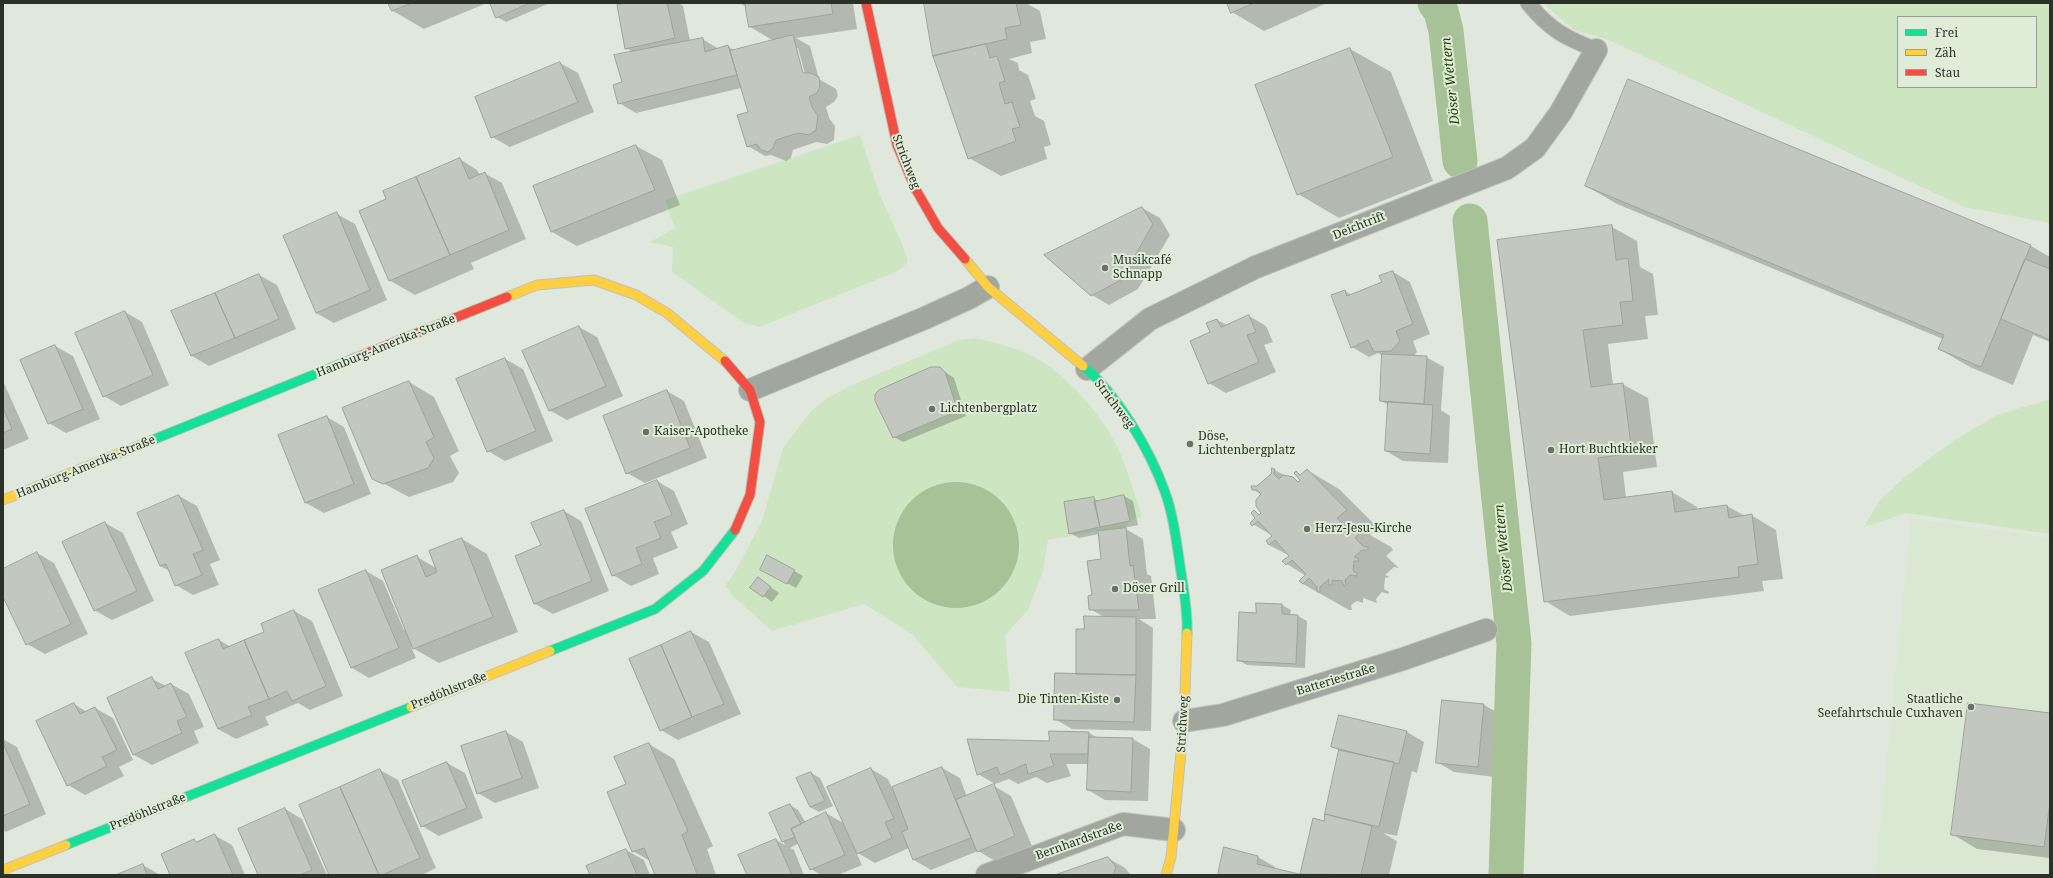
<!DOCTYPE html>
<html>
<head>
<meta charset="utf-8">
<style>
	body { margin:0 }
	#map { position:relative; width:2053px; height:878px; overflow:hidden; background:#e0e8dd; font-family:"Noto Serif",serif }
	canvas { display:block }
	.frame { position:absolute; inset:0; border:4px solid #2b3028; pointer-events:none }
	.legend { position:absolute; left:1897px; top:16px; width:140px; height:72px; box-sizing:border-box; background:#dfedd8; border:1px solid #97a192; margin:0; padding:5px 7px; list-style:none; font-size:12px; color:#2b3028 }
	.legend li { display:flex; align-items:center; gap:8px; height:20px }
	.legend b { width:20px; border:1px solid #97a192 }
</style>
</head>
<body>
<div id="map">
<canvas width="2053" height="878"></canvas>
<div class="frame"></div>
<ul class="legend">
<li><b style="height:5px;background:#16e098"></b>Frei</li>
<li><b style="height:5px;background:#ffcf43"></b>Zäh</li>
<li><b style="height:5px;background:#f24e42"></b>Stau</li>
</ul>
</div>
<script>
const c = document.querySelector('canvas').getContext('2d');
c.lineJoin = 'round';
function fill(path, color) { c.fillStyle = color; c.fill(path, 'evenodd'); }
function stroke(path, color, width, dash) { c.strokeStyle = color; c.lineWidth = width; c.lineCap = dash ? 'butt' : 'round'; c.setLineDash(dash || []); c.stroke(path); }
function write(font, color, halo, rows, align = 'center') {
  c.font = font + ' "Noto Serif",serif'; c.lineWidth = 4; c.setLineDash([]); c.textBaseline = 'middle'; c.strokeStyle = halo; c.fillStyle = color; for (const [text, x, y, turn = 0] of rows) {
    c.save(); c.translate(x, y); c.rotate((+turn || 0) * Math.PI / 180); c.textAlign = isNaN(turn) ? turn : align; if (halo) c.strokeText(text, 0, 0); c.fillText(text, 0, 0); c.restore();
  }
}
const built = new Path2D(`
	M1911 518 2050 538V875H1875Z`);
const green = new Path2D(`
	M1543 3H2050V223L1964 207 1609 40 1574 30ZM1898 17H2036V87H1898Z
	M860 135 880 195 903 246 908 262 898 271 759 327 744 323 672 272 673 247 650 242 675 228 665 200Z
	M976 338C995 343 1016 347 1034 357 1068 375 1105 418 1120 453 1129 474 1135 495 1142 516L1130 521 1126 528 1098 531 1048 540 1043 571 1028 610 1005 635 1010 692 957 687 912 634 864 604 772 631 734 597 725 586 736 570 762 521 783 448 812 410 826 399 852 385 959 340Z
	M2050 399V534L1906 513 1864 527 1879 501 1906 476 1953 441 1997 415Z`);
const water = new Path2D(`
	M893 545a63 63 0 1 1 126 0a63 63 0 1 1-126 0Z`);
const shadow = new Path2D(`
	M389 3H487L424 29 393 11Z
	M491 3H550L506 22 497 17Z
	M630 3H679L683 6 690 41 702 39 719 49 728 46 735 51 774 41 750 27 747 7 739 3H853L857 29 796 38 810 46 819 79 836 89 838 96 834 102 826 107 829 118 835 126 834 140 827 144 816 142 793 150 791 158 786 161 771 155 765 156 748 146 749 113 741 88 636 113 619 103 633 52 626 48ZM796 48H798L806 78H804Z
	M925 3H1026L1040 11 1046 39 1030 42 1032 53 1009 59 1018 63 1019 70 1028 75 1036 99 1030 101 1035 116 1044 121 1051 145 1044 147 1047 159 1001 176 969 158 934 56Z
	M1228 3H1327L1264 31 1232 12Z
	M1350 49 1391 72 1433 181 1339 218 1298 194Z
	M560 63 578 73 594 112 510 147 492 137 476 98Z
	M1629 81 2031 246 2050 257V342L2033 335 2013 385 1970 367 1939 349 1943 339 1617 204 1586 186Z
	M636 146 662 160 680 205 577 246 552 232Z
	M460 159 477 170 480 175 484 173 502 183 526 239 471 263 474 269 415 295 389 280 387 200Z
	M1142 208 1160 218 1170 235 1138 289 1109 305 1092 295Z
	M337 214 355 224 387 300 334 323 316 313Z
	M1612 227 1637 241 1640 267 1653 274 1658 315 1645 316 1648 339 1608 344 1613 385 1622 384 1648 398 1657 467 1623 472 1626 498 1672 492 1697 507V510L1727 506 1745 516 1751 515 1776 530 1783 579 1762 581 1764 591 1570 616 1545 601 1498 241Z
	M1393 272 1410 282 1430 334 1413 341 1417 352 1413 357H1426L1444 367 1441 410 1450 416 1448 463 1403 461 1386 451 1389 405 1381 401 1383 356 1378 353 1369 357 1352 347 1345 291 1352 295 1383 283Z
	M259 275 277 285 296 329 209 366 192 356Z
	M125 312 142 322 169 385 121 406 104 396Z
	M1249 316 1266 326 1273 342 1264 345 1276 372 1226 393 1209 383 1211 332 1217 320 1227 325Z
	M579 327 597 337 623 396 567 420 549 410Z
	M55 346 73 356 100 419 66 433 49 423Z
	M505 359 523 369 553 441 505 461 488 451Z
	M939 368 954 378 966 416 903 442 894 437Z
	M3 381 29 439 3 450Z
	M409 382 434 397 459 451 450 456 459 473 453 482 409 497 373 478Z
	M667 391 684 401 707 458 645 483 627 473Z
	M327 417 344 427 371 494 324 513 306 503 279 435Z
	M1274 470 1299 482 1301 480 1296 472 1302 475 1307 470 1339 489 1378 528 1370 535 1391 547 1393 550 1386 556 1399 568 1394 567 1385 575 1390 577 1385 578 1384 589 1389 592 1388 594 1382 592 1376 599 1377 603 1363 598V603L1357 601 1351 605 1352 610H1349L1303 584 1306 576 1287 564 1290 556 1269 545 1273 536 1251 523 1257 518 1254 511 1260 515 1263 513 1262 495 1252 489 1257 488 1272 475Z
	M657 481 674 491 688 524 671 532 678 548 653 558 659 574 631 586 613 575Z
	M179 496 197 506 220 560 210 564 219 585 193 595 176 585 170 571 160 566Z
	M1124 496 1133 501 1138 525 1124 528 1143 539 1147 574 1151 576 1156 619H1139L1153 628 1151 731 1072 729 1055 719 1077 675 1084 630 1104 617 1090 609 1102 560 1099 534 1079 538 1070 533 1093 498 1100 502Z
	M564 511 581 521 609 591 553 614 535 604 516 556 542 546Z
	M105 523 123 533 154 601 112 620 94 610Z
	M462 539 487 554 518 632 439 663 411 647 416 658 369 678 352 668 366 571 383 581 404 630 406 629 417 557 436 568Z
	M37 553 54 563 88 634 45 654 27 644 3 594V570Z
	M768 556 803 576 796 588 770 574Z
	M758 578 779 593 772 602 751 587Z
	M1257 604 1282 605 1291 610 1290 615 1298 616 1307 621 1305 668 1247 665 1238 660 1257 614Z
	M294 611 312 621 343 696 310 710 298 703 265 717 269 725 236 739 218 729 219 640 231 647 265 633 262 624Z
	M691 632 709 642 741 714 678 740 661 730Z
	M152 679 166 686 171 684 189 694 204 727 194 731 199 743 152 765 134 755 109 698Z
	M1443 701 1484 705 1502 715 1495 777 1454 772 1437 762Z
	M74 704 87 712 95 708 113 718 133 760 119 767 124 776 85 795 68 785Z
	M2050 714V858L1977 849 1952 834Z
	M1340 716 1407 732 1424 742 1417 773 1412 771 1397 836 1383 833 1397 841 1389 875 1301 874 1324 822 1340 751 1332 746Z
	M506 732 523 742 539 788 495 803 478 793Z
	M1089 733 1098 738 1133 739 1150 749 1148 801 1105 800 1088 790 1089 764H1066L1071 776 1047 783 1036 777 1018 784 1009 779 995 784 978 774 1050 742Z
	M3 739 17 747 46 814 6 832 3 830Z
	M649 744 674 759 713 846 707 849 716 875H656L650 861 633 851 627 785Z
	M447 763 465 773 483 818 439 836 422 826Z
	M942 768 960 778 967 797 994 786 1011 796 1032 846 995 861 978 851 931 870 914 860 909 848 875 863 856 852 862 865 838 875H821L811 869 799 843 790 848 794 850 804 875H748L776 840 785 845 770 813 790 805 798 810 806 823 826 813 845 824 871 769 888 779 892 788Z
	M380 770 398 780 436 868 422 875H331Z
	M811 773 820 778 833 806 819 812 810 807Z
	M285 809 302 819 327 875H259Z
	M214 835 232 845 245 875H171L194 840 198 843Z
	M1225 849 1258 857 1275 867V870L1298 875H1219Z
	M626 850 644 860 650 875H591L587 866Z
	M1108 858 1125 868 1131 875H1058Z
	M143 865 160 875H119Z`);
const canal = new Path2D(`
	M1435 3 1441 11 1446 31 1460 161
	M1470 221 1514 644 1506 875`);
const building = new Path2D(`
	M388 3H412L392 11Z
	M490 3H530L496 18Z
	M626 3H667L675 38 625 49 617 5Z
	M745 3H831L833 14 749 27Z
	M924 3H1016L1021 25 1005 28 1007 39 933 56Z
	M1227 3H1254L1231 13Z
	M793 35 803 73H811L819 77 820 86 817 93 809 97 812 107 818 116 816 130 809 135 798 133 776 140 773 148 768 152 761 150 757 144 747 147 737 115 748 112 730 51Z
	M703 38 705 52 728 45 737 75 618 104 613 85 622 82 614 55Z
	M986 44 990 58 997 56 1005 81 999 83 1005 104 1012 102 1020 127 1012 129 1016 141 968 159 933 56Z
	M1350 48 1393 157 1297 195 1255 85Z
	M560 62 578 102 491 138 475 97Z
	M1628 79 2031 245 1981 367 1938 349 1944 335 1585 186Z
	M636 145 655 190 551 232 533 186Z
	M460 158 469 179 485 172 509 230 450 255 416 177Z
	M416 177 450 255 389 281 359 211 386 199 383 191Z
	M1142 207 1153 224 1121 280 1091 296 1044 255Z
	M337 212 370 290 316 313 283 236Z
	M1612 225 1616 260 1628 258 1633 301 1620 302 1623 325 1583 330 1591 387 1623 383 1632 453 1598 458 1604 500 1672 491 1675 512 1727 505 1729 518 1752 514 1758 564 1738 567 1739 577 1544 602 1497 240Z
	M2025 259 2050 269V340L2001 319Z
	M1393 271 1413 324 1396 331 1400 341 1391 351 1374 352 1368 340 1351 348 1331 295 1345 290 1347 296 1382 282 1379 276Z
	M259 274 279 319 235 338 215 293Z
	M215 293 235 338 191 356 171 311Z
	M125 311 153 375 103 397 75 333Z
	M1249 315 1256 332 1247 335 1259 362 1208 384 1190 341 1210 332 1206 323 1217 319 1221 327Z
	M579 326 606 386 549 411 522 351Z
	M55 345 83 409 48 424 20 360Z
	M1382 354 1427 356 1424 404 1380 401Z
	M505 358 536 431 487 452 456 379Z
	M931 367H940L945 372 958 411 893 438 875 401V394L879 390Z
	M409 381 434 437 426 442 434 458 428 468 383 484 372 479 342 408Z
	M667 390 690 448 626 474 603 416Z
	M1388 402 1433 405 1430 454 1385 451Z
	M3 408 12 429 3 433Z
	M327 416 354 484 305 503 278 435Z
	M1272 468 1275 469 1274 474 1279 479 1283 475 1293 477 1298 482 1300 480 1294 473 1296 471 1300 475 1307 469 1347 510 1337 518 1352 534 1359 527 1362 531 1355 538 1363 546 1368 547V550H1362L1354 557 1358 558 1359 561H1354L1353 571 1357 573V576L1350 575 1345 580 1346 585 1344 586 1342 581 1332 580V585H1328L1329 579 1320 587V592H1317V587L1309 578 1303 584 1299 581 1306 574 1292 560 1286 565 1282 561 1289 556 1275 540 1269 545 1266 541 1272 536 1258 521 1252 526 1250 523 1255 518 1251 513 1254 510 1259 515 1261 513 1256 506V500L1261 494 1257 490H1252L1251 486H1257L1271 474Z
	M657 480 672 515 654 522 661 538 636 548 642 564 612 576 585 509Z
	M179 495 203 550 193 554 202 575 175 586 166 564 160 566 137 513Z
	M1124 495 1130 521 1100 527 1094 502Z
	M1094 497 1100 527 1069 534 1064 502Z
	M564 510 592 581 534 604 515 556 541 545 531 523Z
	M105 522 137 591 94 611 62 542Z
	M1126 528 1130 566 1133 565 1139 610H1089L1088 596 1092 595 1087 561 1101 559 1098 531Z
	M462 538 493 617 413 649 381 570 417 555 426 577 437 572 429 551Z
	M37 552 71 624 26 645 3 597V569Z
	M767 555 795 570 787 584 760 570Z
	M366 570 399 648 351 668 318 590Z
	M758 577 771 587 763 597 750 588Z
	M1256 603 1282 604V614L1298 615 1296 664 1237 661 1239 612 1256 613Z
	M294 610 326 686 292 701 287 691 269 699 244 640 264 632 261 624Z
	M1084 616 1136 617V675L1076 674V629H1084Z
	M691 631 724 704 692 717 661 645Z
	M219 639 223 649 244 640 269 699 248 707 252 715 218 729 185 653Z
	M661 645 692 717 660 731 629 659Z
	M1055 673 1136 675 1134 722 1054 720Z
	M152 677 158 689 171 683 187 717 177 721 182 733 133 755 107 698Z
	M1442 700 1484 704 1478 767 1436 763Z
	M74 703 80 714 95 707 117 750 102 757 107 766 67 786 36 721Z
	M1968 703 2050 713V802L2044 847 1951 835Z
	M1339 715 1407 731 1399 764 1331 747Z
	M506 731 522 778 477 794 461 746Z
	M1049 731 1089 732 1088 754H1050L1054 766 1028 774 1026 764 1000 775 997 767 977 775 967 739 1049 741Z
	M1089 737 1133 738 1131 792 1087 790Z
	M3 743 30 804 3 816Z
	M649 743 688 831 682 835 697 874 693 875H655L644 848 632 852 607 792 626 784 614 757Z
	M1339 750 1394 762 1379 827 1325 814Z
	M447 762 467 808 421 827 402 781Z
	M942 767 971 838 913 860 902 832 908 829 892 787Z
	M871 768 894 819 885 822 892 838 857 854 827 787Z
	M380 769 420 858 382 875H379L340 787Z
	M811 772 825 801 810 807 796 778Z
	M994 784 1015 836 977 852 956 800Z
	M340 787 379 875H329L299 805Z
	M790 804 801 824 791 829 795 837 782 842 769 813Z
	M285 808 312 870 300 875H258L238 829Z
	M826 812 845 855 810 870 791 829Z
	M1325 814 1372 826 1361 875 1300 874 1313 818 1324 821Z
	M215 834 233 875H170L161 854 194 839 196 842Z
	M776 839 792 875H747L738 855Z
	M1224 847 1258 856 1257 864 1303 875H1218Z
	M626 849 637 875H590L586 866Z
	M1108 857 1116 867 1113 875H1055Z
	M143 864 147 875H116Z`);
const lane = new Path2D(`
	M1528 3C1550 30 1564 37 1596 50`);
const street = new Path2D(`
	M1087 369 1150 319 1256 267 1507 168 1535 148 1561 112 1596 50
	M750 390 925 318 969 298 988 287
	M1184 721 1223 715 1403 659 1486 630
	M987 875 1123 824 1174 830`);
const fast = new Path2D(`
	M1083 366C1117 394 1150 450 1165 492 1174 517 1177 546 1181 572 1184 593 1188 612 1187 633
	M150 441 355 358
	M550 651 655 609 703 571 735 530
	M66 845 411 707`);
const slow = new Path2D(`
	M965 259 988 287 1083 366
	M507 297 537 285 594 280 636 295 667 313 725 361
	M3 500 150 441
	M411 707 550 651
	M3 870 66 845
	M1166 875 1171 857 1184 721 1187 633`);
const jam = new Path2D(`
	M866 3 897 145 915 188 938 228 965 259
	M355 358 507 297
	M725 361 750 390 760 422 750 495 735 530`);
const markers = [
	[1105,268,4,"#6a7067"],
	[932,409,4,"#6a7067"],
	[646,432,4,"#6a7067"],
	[1190,444,4,"#6a7067"],
	[1551,450,4,"#6a7067"],
	[1307,529,4,"#6a7067"],
	[1115,589,4,"#6a7067"],
	[1117,700,4,"#6a7067"],
	[1971,707,4,"#6a7067"]
];
const streetNames = [
	["Strichweg",906,162,69],
	["Deichtrift",1359,226,-22],
	["Hamburg-Amerika-Straße",386,346,-22],
	["Strichweg",1114,404,53],
	["Hamburg-Amerika-Straße",86,467,-22],
	["Batteriestraße",1336,680,-17],
	["Predöhlstraße",449,691,-22],
	["Strichweg",1183,724,-87],
	["Predöhlstraße",148,812,-22],
	["Bernhardstraße",1079,841,-20]
];
const poiNames = [
	["Musikcafé",1113,261],
	["Schnapp",1113,275],
	["Lichtenbergplatz",940,409],
	["Kaiser-Apotheke",654,432],
	["Döse,",1198,437],
	["Lichtenbergplatz",1198,451],
	["Hort Buchtkieker",1559,450],
	["Herz-Jesu-Kirche",1315,529],
	["Döser Grill",1123,589],
	["Die Tinten-Kiste",1109,700,"right"],
	["Staatliche",1963,700,"right"],
	["Seefahrtschule Cuxhaven",1963,714,"right"]
];
const waterNames = [
	["Döser Wettern",1451,81,-96],
	["Döser Wettern",1504,548,-96]
];
fill(built, '#dae7d3');
fill(green, '#cee5c2');
fill(water, '#a7c296');
fill(shadow, '#0003');
stroke(canal, '#a7c296', 35);
fill(building, '#c2c8bf');
stroke(building, '#9da39a', 1);
stroke(lane, '#bdc2ba', 17);
stroke(street, '#bdc2ba', 24);
stroke(fast, '#bdc2ba', 11);
stroke(slow, '#bdc2ba', 11);
stroke(jam, '#bdc2ba', 11);
stroke(lane, '#a1a79e', 15);
stroke(street, '#a1a79e', 22);
stroke(fast, '#16e098', 9);
stroke(slow, '#ffcf43', 9);
stroke(jam, '#f24e42', 9);
for (const [x, y, r, color] of markers) { const dot = new Path2D(); dot.arc(x, y, r, 0, 2 * Math.PI); c.fillStyle = color; c.fill(dot); stroke(dot, '#dfedd8', 1.5); }
write('12px', '#2b3028', '#dfedd8', streetNames);
write('12px', '#2b3028', '#dfedd8', poiNames, 'left');
write('italic 13px', '#234403', '#dfedd8', waterNames);
</script>
</body>
</html>
